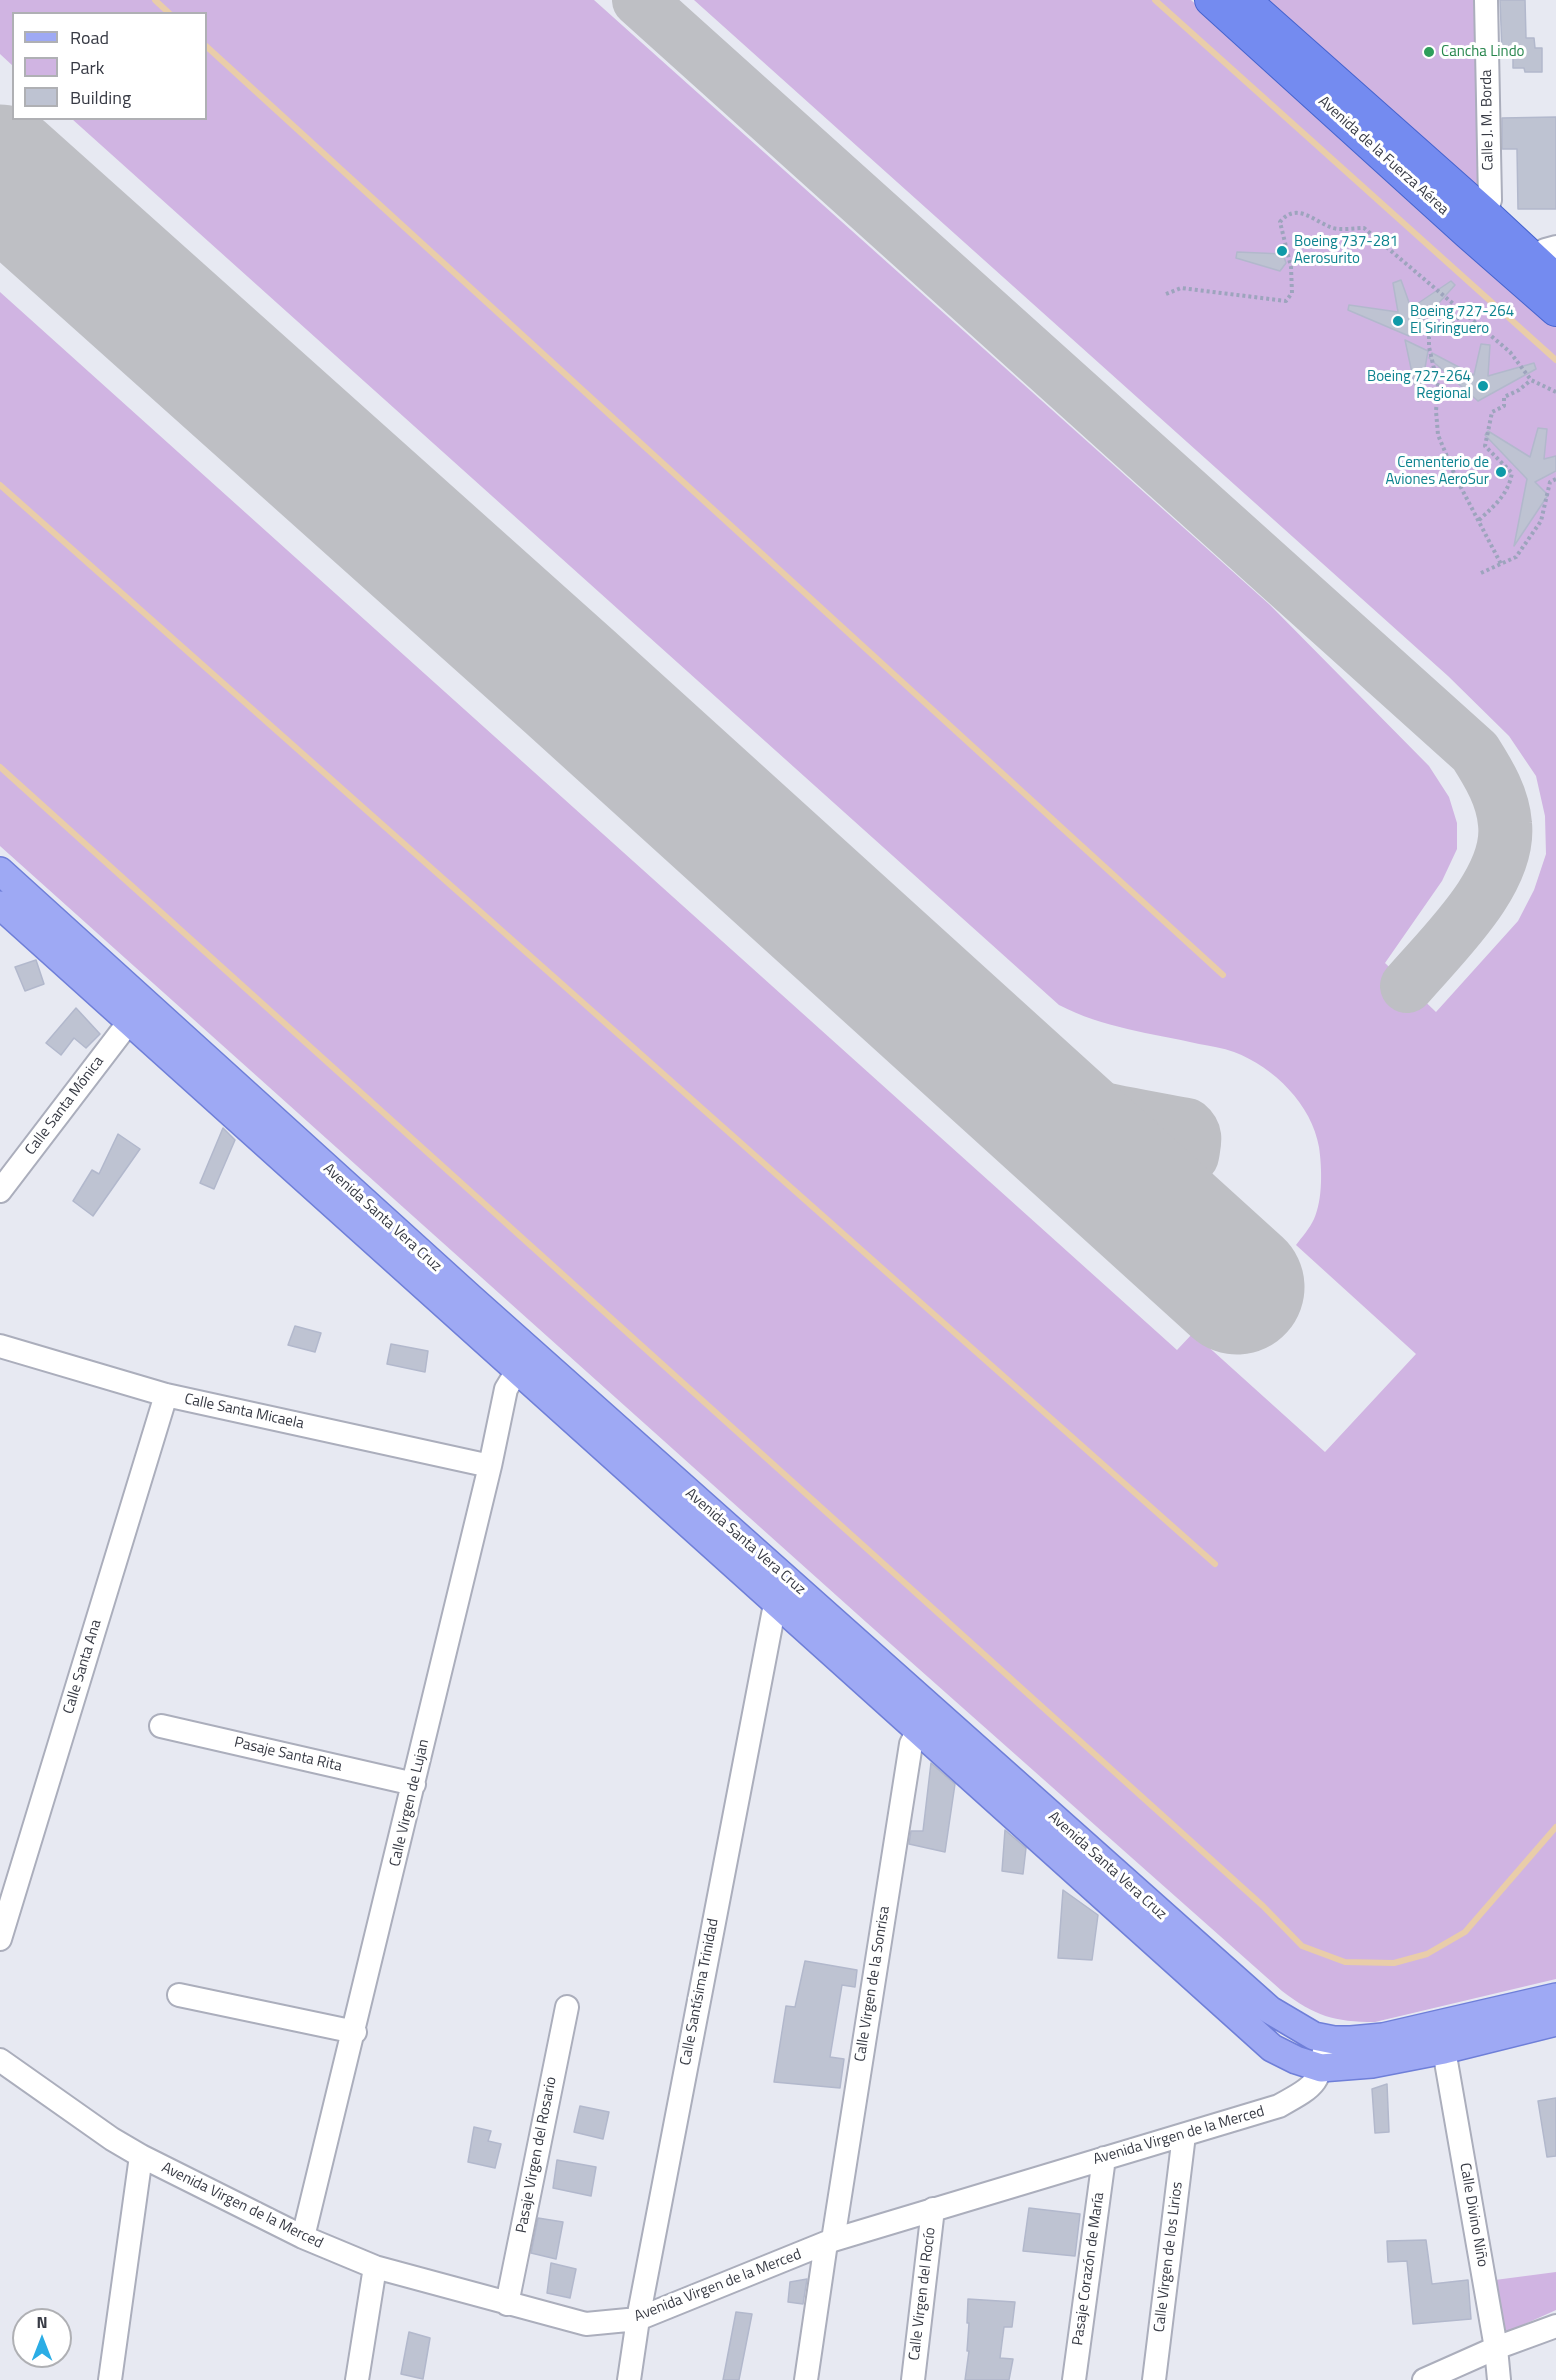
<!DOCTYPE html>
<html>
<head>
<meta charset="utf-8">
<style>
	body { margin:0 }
	#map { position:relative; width:1556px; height:2380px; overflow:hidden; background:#e7e9f2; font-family:"Titillium Web",sans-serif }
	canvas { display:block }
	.legend { position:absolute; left:12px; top:12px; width:195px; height:108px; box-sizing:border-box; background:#fff; border:2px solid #afb0b4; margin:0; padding:8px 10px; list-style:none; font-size:18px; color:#373a44 }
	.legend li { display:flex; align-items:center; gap:12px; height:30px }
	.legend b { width:30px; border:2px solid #afb0b4 }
	.north { position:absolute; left:12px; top:2308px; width:60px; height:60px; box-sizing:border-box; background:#fff; border:2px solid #afb0b4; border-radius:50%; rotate:0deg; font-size:16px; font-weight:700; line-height:24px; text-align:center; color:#373a44 }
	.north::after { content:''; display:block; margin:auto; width:21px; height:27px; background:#2bade5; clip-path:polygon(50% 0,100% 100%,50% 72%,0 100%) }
</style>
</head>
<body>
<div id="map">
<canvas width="1556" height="2380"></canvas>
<ul class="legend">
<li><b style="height:8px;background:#9ea9f4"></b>Road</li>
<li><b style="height:16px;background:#d0b4e2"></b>Park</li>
<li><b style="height:16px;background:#bec3d2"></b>Building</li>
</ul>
<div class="north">N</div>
</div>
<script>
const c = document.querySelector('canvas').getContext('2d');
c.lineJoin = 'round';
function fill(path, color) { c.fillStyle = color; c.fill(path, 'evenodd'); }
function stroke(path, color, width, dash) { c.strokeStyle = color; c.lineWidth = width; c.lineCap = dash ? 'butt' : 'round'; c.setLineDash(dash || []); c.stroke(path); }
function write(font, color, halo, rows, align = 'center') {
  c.font = font + ' "Titillium Web",sans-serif'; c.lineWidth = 6; c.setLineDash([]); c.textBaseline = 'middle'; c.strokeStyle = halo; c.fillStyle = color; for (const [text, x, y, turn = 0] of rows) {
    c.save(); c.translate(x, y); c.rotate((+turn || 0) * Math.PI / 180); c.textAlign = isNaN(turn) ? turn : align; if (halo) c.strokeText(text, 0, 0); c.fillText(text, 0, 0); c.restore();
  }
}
const green = new Path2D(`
	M0 0H594L1270 605 1429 766 1449 797 1457 823V849L1442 881 1385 963 1436 1012 1518 921 1534 890 1546 854 1545 816 1536 776 1509 736 1448 676 694 0H1191L1556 326V1979L1375 2022C1334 2022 1315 2016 1282 1991L866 1622 0 846V292L1177 1350 1193 1333 1325 1452 1416 1354 1296 1245C1302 1237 1310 1228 1314 1219 1323 1199 1322 1168 1319 1147 1312 1105 1274 1067 1234 1052 1223 1048 1210 1046 1199 1044 1151 1033 1103 1028 1059 1005L72 119 206 118V14H14L13 66 0 54Z
	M1257 0H1474L1481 178 1479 187Z
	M1556 2272V2310L1505 2333 1495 2280Z`);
const stream = new Path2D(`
	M155 0 170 14
	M1155 0 1556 360
	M206 46 1223 975
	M0 485 1215 1564
	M0 767 1263 1906 1302 1946 1345 1962 1394 1963 1427 1954 1465 1932 1556 1827`);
const taxiway = new Path2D(`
	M639 0 1475 752C1489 774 1503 797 1505 824 1511 881 1442 945 1407 986
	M1011 1081C1067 1105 1127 1114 1187 1125 1198 1134 1194 1143 1192 1156`);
const runway = new Path2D(`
	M0 172 570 682 1237 1287`);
const building = new Path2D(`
	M1500 0H1525L1526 38H1534L1535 48H1542V72H1525L1524 68H1513V51L1502 50Z
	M1556 117V209H1518L1517 149H1502V118Z
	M1237 252 1283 254 1286 263 1280 271 1236 258Z
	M1401 280 1411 308 1451 281 1455 285 1409 336 1348 310 1349 305 1398 312 1393 283Z
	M1405 340 1428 351 1419 401H1418Z
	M1481 344 1490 345 1488 376 1534 363 1536 369 1478 401 1429 358 1432 353 1474 375Z
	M1538 428 1547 429 1544 459 1556 456V471L1535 482 1548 495 1514 546 1527 479 1485 435 1488 431 1530 457Z
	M36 960 44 984 25 991 15 967Z
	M76 1008 100 1034 86 1048 74 1038 61 1055 46 1043Z
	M223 1128 235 1140 214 1189 200 1183Z
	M118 1134 140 1149 93 1216 73 1201 92 1170 99 1174Z
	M295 1326 321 1333 315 1352 288 1345Z
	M391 1344 428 1351 425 1372 387 1364Z
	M931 1763 955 1784 945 1852 909 1844 911 1831H923Z
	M1005 1830 1026 1848 1023 1874 1002 1871Z
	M1063 1890 1098 1915 1092 1960 1058 1958Z
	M805 1961 857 1970 855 1987 842 1985 830 2057 844 2059 840 2088 774 2082 786 2006 795 2007Z
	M1387 2084 1389 2132 1375 2133 1372 2089Z
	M1556 2098V2156L1547 2157 1538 2101Z
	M580 2106 609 2112 603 2139 574 2132Z
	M474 2127 491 2131 488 2141 501 2144 495 2168 468 2162Z
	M557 2160 596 2167 591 2196 553 2188Z
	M1029 2208 1080 2214 1075 2256 1023 2251Z
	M538 2218 563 2222 556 2259 531 2253Z
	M1426 2240 1432 2284 1468 2280 1471 2319 1413 2324 1407 2261 1388 2262 1387 2241Z
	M551 2263 576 2269 570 2298 547 2293Z
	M807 2279 803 2304 788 2302 790 2282Z
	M968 2299 1015 2302 1012 2327H1004L1000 2358 1013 2359 1009 2380H965L969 2351H967L969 2323H967Z
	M736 2312 752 2314 739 2380H723Z
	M409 2332 430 2338 423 2379 401 2374Z`);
const path = new Path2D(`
	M1166 294 1181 288 1286 301 1292 293 1291 267 1280 222C1296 202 1313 220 1330 227 1339 231 1354 228 1364 228L1510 352 1531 380 1556 392
	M1464 314 1451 323 1435 329 1429 337V347L1438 386 1436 411 1438 435 1456 478 1501 564
	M1479 520C1494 506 1508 495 1512 473L1485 446 1492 412 1504 406V397L1519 390 1531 380
	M1481 573 1516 557 1541 521 1550 482 1556 479`);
const minor = new Path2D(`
	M1477 223 1485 214 1490 200 1486 0
	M1524 271 1545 250 1556 247
	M0 1191 129 1022
	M0 1346 166 1395 490 1466
	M161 1726 414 1784
	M0 1939 166 1395
	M179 1995 355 2032
	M1444 2050 1496 2348 1499 2380
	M0 2060 112 2139 141 2156 303 2237 375 2267 586 2324 638 2319 833 2240 1279 2106C1319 2084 1319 2083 1326 2039
	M303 2237 490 1466 506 1389 517 1371
	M833 2240 911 1744 918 1730
	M507 2304 567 2007
	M110 2380 141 2156
	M357 2380 375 2267
	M629 2380 638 2319 775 1604
	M806 2380 826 2243
	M913 2380 933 2209
	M1074 2380 1104 2158
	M1154 2380 1184 2135
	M1424 2380 1496 2348 1556 2326`);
const major = new Path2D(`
	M0 871 472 1299 1270 2010 1314 2036 1334 2040H1351L1383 2037 1556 1997
	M0 905 1272 2048 1296 2060 1321 2068 1372 2064 1444 2050 1556 2022`);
const highway = new Path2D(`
	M1211 0 1468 233 1556 310
	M1244 0 1485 214 1556 280`);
const markers = [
	[1429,52,6,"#2e9e5b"],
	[1282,251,6,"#0f9aa8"],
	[1398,321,6,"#0f9aa8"],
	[1483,386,6,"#0f9aa8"],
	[1501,472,6,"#0f9aa8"]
];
const leisureNames = [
	["Cancha Lindo",1441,52]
];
const streetNames = [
	["Calle J. M. Borda",1488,120,-91],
	["Avenida de la Fuerza Aérea",1383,156,42],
	["Calle Santa Mónica",65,1106,-53],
	["Avenida Santa Vera Cruz",382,1218,42],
	["Calle Santa Micaela",244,1412,12],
	["Avenida Santa Vera Cruz",745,1542,41],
	["Calle Santa Ana",83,1667,-73],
	["Pasaje Santa Rita",288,1755,13],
	["Calle Virgen de Lujan",410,1803,-77],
	["Avenida Santa Vera Cruz",1107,1866,42],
	["Calle Virgen de la Sonrisa",873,1984,-81],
	["Calle Santísima Trinidad",700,1992,-79],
	["Avenida Virgen de la Merced",1179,2136,-16],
	["Pasaje Virgen del Rosario",537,2155,-79],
	["Avenida Virgen de la Merced",242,2206,26],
	["Calle Divino Niño",1473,2215,80],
	["Calle Virgen de los Lirios",1169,2257,-83],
	["Pasaje Corazón de María",1089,2269,-82],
	["Avenida Virgen de la Merced",718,2286,-21],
	["Calle Virgen del Rocío",923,2294,-83]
];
const cultureNames = [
	["Boeing 737-281",1294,242],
	["Aerosurito",1294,259],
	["Boeing 727-264",1410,312],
	["El Siringuero",1410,329],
	["Boeing 727-264",1471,377,"right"],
	["Regional",1471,394,"right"],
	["Cementerio de",1489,463,"right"],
	["Aviones AeroSur",1489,480,"right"]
];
fill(green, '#d0b4e2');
stroke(stream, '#e9cda9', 6);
stroke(taxiway, '#bebfc4', 54);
stroke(runway, '#bebfc4', 135);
fill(building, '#bec3d2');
stroke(building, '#b2b8cc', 1.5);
stroke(minor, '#abaebc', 26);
stroke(major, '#6f7fd8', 30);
stroke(highway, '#4563ce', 34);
stroke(path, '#9da4bd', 4, [3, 3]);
stroke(minor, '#fff', 22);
stroke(major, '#9ea9f4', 27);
stroke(highway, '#748bf0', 32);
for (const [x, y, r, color] of markers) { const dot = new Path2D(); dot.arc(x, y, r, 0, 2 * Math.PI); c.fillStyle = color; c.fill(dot); stroke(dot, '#fff', 2); }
write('15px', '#27864d', '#fff', leisureNames, 'left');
write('15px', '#373a44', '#fff', streetNames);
write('15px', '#0d838f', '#fff', cultureNames, 'left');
</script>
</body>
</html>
